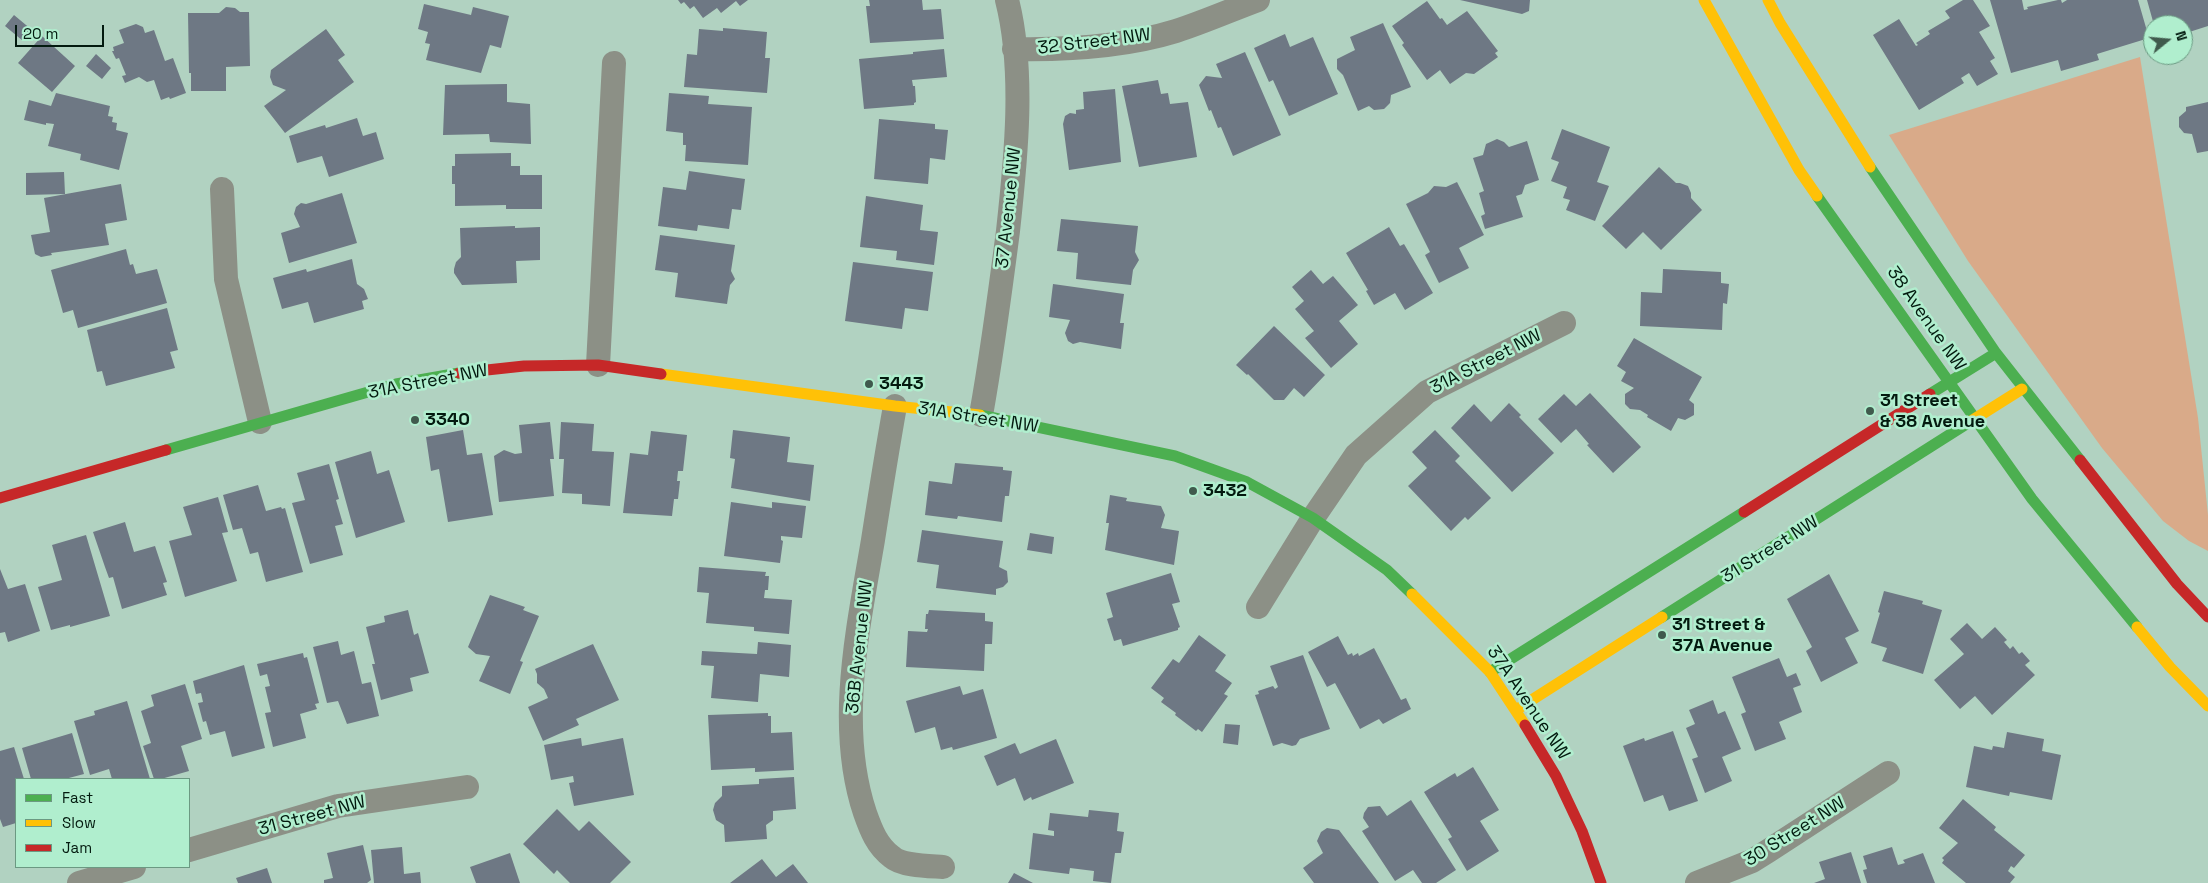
<!DOCTYPE html>
<html>
<head>
<meta charset="utf-8">
<style>
	body { margin:0 }
	#map { position:relative; width:2208px; height:883px; overflow:hidden; background:#b1d2c1; font-family:"Space Grotesk",sans-serif }
	canvas { display:block }
	.legend { position:absolute; left:15px; top:778px; width:175px; height:90px; box-sizing:border-box; background:#b0eece; border:1px solid #6b9982; margin:0; padding:6px 9px; list-style:none; font-size:15px; color:#031a0f }
	.legend li { display:flex; align-items:center; gap:10px; height:25px }
	.legend b { width:25px; border:1px solid #6b9982 }
	.north { position:absolute; left:2143px; top:15px; width:50px; height:50px; box-sizing:border-box; background:#b0eece; border:1px solid #6b9982; border-radius:50%; rotate:73deg; font-size:14px; font-weight:700; line-height:20px; text-align:center; color:#031a0f }
	.north::after { content:''; display:block; margin:auto; width:18px; height:22px; background:#405a4d; clip-path:polygon(50% 0,100% 100%,50% 72%,0 100%) }
	.scale { position:absolute; left:15px; top:25px; width:89px; height:22px; box-sizing:border-box; border:2px solid #031a0f; border-top:0; padding-left:6px; font-size:15px; line-height:18px; white-space:nowrap; color:#031a0f; -webkit-text-stroke:4px #b0eece; paint-order:stroke }
</style>
</head>
<body>
<div id="map">
<canvas width="2208" height="883"></canvas>
<ul class="legend">
<li><b style="height:6px;background:#4caf50"></b>Fast</li>
<li><b style="height:6px;background:#ffc107"></b>Slow</li>
<li><b style="height:6px;background:#c62828"></b>Jam</li>
</ul>
<div class="north">N</div>
<div class="scale">20 m</div>
</div>
<script>
const c = document.querySelector('canvas').getContext('2d');
c.lineJoin = 'round';
function fill(path, color) { c.fillStyle = color; c.fill(path, 'evenodd'); }
function stroke(path, color, width, dash) { c.strokeStyle = color; c.lineWidth = width; c.lineCap = dash ? 'butt' : 'round'; c.setLineDash(dash || []); c.stroke(path); }
function write(font, color, halo, rows, align = 'center') {
  c.font = font + ' "Space Grotesk",sans-serif'; c.lineWidth = 5; c.setLineDash([]); c.textBaseline = 'middle'; c.strokeStyle = halo; c.fillStyle = color; for (const [text, x, y, turn = 0] of rows) {
    c.save(); c.translate(x, y); c.rotate((+turn || 0) * Math.PI / 180); c.textAlign = isNaN(turn) ? turn : align; if (halo) c.strokeText(text, 0, 0); c.fillText(text, 0, 0); c.restore();
  }
}
const green = new Path2D(`
	M2140 57 2198 418 2208 515V551L2189 541 2163 521 2102 448 1968 261 1889 135Z`);
const building = new Path2D(`
	M678 0H748L740 6 736 1 721 13 717 8 703 18 694 6 690 9 684 2 681 4Z
	M869 0H922L923 10 941 9 944 39 870 43 866 6H870Z
	M1460 0H1530L1529 11 1522 14Z
	M1963 0H1973L1990 26 1979 32 1995 58 1990 61 1998 74 1977 86 1969 73 1961 78 1964 83 1919 110 1873 35 1899 19 1916 46 1918 45 1916 43 1930 34 1928 31 1950 18 1945 11Z
	M1990 0H2022L2024 10 2028 9 2027 7 2058 0H2061L2062 3 2067 0H2138L2149 38 2097 54 2099 60 2061 71 2058 60 2011 73Z
	M2147 0H2208V26L2183 34V25H2154Z
	M1427 1 1440 19 1442 18 1447 25 1467 11 1498 51 1495 53 1498 57 1474 74 1466 73 1450 84 1440 70 1427 80 1402 45 1404 43 1392 26Z
	M424 4 471 15 473 7 509 16 501 48 490 45 481 73 426 60 430 44 425 43 428 32 418 29Z
	M226 7 235 8 240 12H249L250 66 226 67V91H191V73H189L188 13H219Z
	M14 15 32 30 23 41 5 26Z
	M1383 23 1411 87 1391 95 1390 103 1384 109 1374 110 1369 106 1358 111 1343 75 1337 69V59L1355 50 1350 37Z
	M136 24 143 27 145 33 154 30 165 61 173 58 186 93 170 99 169 97 161 100 154 80 147 82 139 77 125 83 122 76 126 75 119 58 116 59 112 51H114L113 47 124 43 119 30Z
	M723 28 767 32 765 58H770L767 93 684 87 687 54 697 55 699 29 723 31Z
	M326 29 345 55 338 60 354 82 285 133 264 106 286 90 273 85 270 77 271 70Z
	M1285 34 1290 47 1313 37 1338 94 1289 116 1273 80 1269 82 1254 48Z
	M42 36 75 66 52 92 18 63Z
	M944 49 947 77 912 80 913 86H915L916 102 914 103V105L864 109 859 59 913 54V52Z
	M1245 52 1281 135 1233 156 1221 127 1218 128 1211 110 1209 111 1199 85 1206 76 1222 78 1216 64Z
	M96 54 111 68 102 79 86 66Z
	M1158 80 1161 94 1168 93 1170 104 1188 102 1197 157 1139 167 1122 86Z
	M507 84V102L530 104 531 144 490 142 489 134 443 135 445 85Z
	M1115 89 1121 162 1069 170 1063 124 1065 116 1070 113 1076 114V110L1084 109 1083 92Z
	M56 93 110 106 108 116 113 117 112 122 117 123 116 130 128 133 119 170 80 160 81 154 48 146 54 124 46 123V125L24 120 29 100 51 106Z
	M669 93 709 96 708 104 752 107 748 165 685 161 686 145H683V133L666 131Z
	M2208 102V151L2197 153 2192 134 2184 133 2179 127V117L2186 111V107Z
	M357 118 363 136 376 132 384 159 329 177 322 156 297 163 289 136 325 125 326 128Z
	M879 119 935 124V129L948 130 945 160 930 158 928 184 874 179Z
	M1562 129 1610 147 1597 182 1609 186 1595 221 1566 210 1570 200 1563 198 1567 187 1551 181 1559 162 1551 159Z
	M1497 139 1504 142 1509 147 1527 141 1539 180 1525 185 1522 194 1516 196 1523 217 1485 229 1481 216 1485 214 1479 193 1484 191 1473 158 1483 155 1486 144Z
	M511 153V166H520V175H542V209H506V205L455 206V184H452V166H455V154Z
	M1659 167 1676 183H1680L1688 186 1691 193V198L1702 210 1661 250 1643 232 1626 249 1602 226Z
	M689 171 745 179 741 210 732 209 729 229 698 225 697 231 658 226 663 187 686 190Z
	M64 172 65 194 26 195V173Z
	M1457 182 1484 235 1459 248 1469 268 1439 283 1425 255 1430 252 1406 204 1428 193 1434 186 1446 187Z
	M121 184 127 220 105 224 109 245 51 253 52 255 41 257 35 254 31 235 50 232 44 198Z
	M342 193 357 243 289 263 281 233 300 227 294 214 296 207 301 203 306 204Z
	M866 196 923 205 920 230 938 232 934 265 896 260 897 251 860 247Z
	M1061 219 1138 226 1135 252 1139 260 1133 270 1131 285 1076 279 1078 253 1057 251Z
	M515 226V228L540 227V260L516 261 517 283 462 285 454 273V269L456 262 461 257 460 228Z
	M1389 227 1400 246 1404 244 1433 293 1405 310 1395 293 1374 305 1366 291 1368 290 1346 253Z
	M660 235 735 245 731 271 735 279 730 285 727 304 675 297 678 273 655 270Z
	M126 249 130 265 133 264 136 274 157 269 167 303 78 328 73 310 63 313 51 270Z
	M352 259 357 284 364 289 368 299 362 301 364 309 314 323 308 302 282 309 273 278 306 269 307 272Z
	M853 262 933 272 928 311 905 308 902 329 845 321Z
	M1663 269 1721 272V283L1729 284 1727 304 1723 303 1722 330 1640 326 1641 292 1662 293Z
	M1311 270 1323 284 1333 276 1358 305 1339 321 1358 344 1331 368 1305 338 1314 331 1295 309 1304 301 1292 287Z
	M1053 284 1124 294 1120 323H1124L1121 349 1080 342 1073 344 1068 341 1065 333 1070 320 1049 317Z
	M167 308 178 350 170 352 175 368 106 386 102 371 97 372 87 330Z
	M1274 326 1325 375 1304 397 1294 388 1284 400H1274L1248 374 1247 375 1236 365Z
	M1634 338 1702 377 1689 400 1694 404V415L1685 420 1678 418 1671 431 1647 417 1648 415 1640 410 1630 409 1625 404V394L1634 388 1621 381 1626 372 1617 366Z
	M1590 393 1641 447 1613 473 1587 445 1589 444 1576 429 1561 443 1538 419 1564 394 1576 406Z
	M1509 403 1521 415 1519 417 1554 453 1512 492 1451 428 1474 404 1491 422Z
	M550 422 554 459H550L554 496 499 502 494 456 504 450 515 454 522 453 519 425Z
	M561 422 594 424 592 451 614 452 610 506 582 504V494L562 493 564 459H559Z
	M463 430 467 455 482 453 493 515 448 522 439 469 431 471 426 437Z
	M733 430 790 437 787 462 814 465 810 501 731 488 735 459 730 458Z
	M1435 430 1460 456 1455 461 1491 498 1468 520 1465 517 1451 531 1408 486 1427 468 1412 452Z
	M651 431 687 435 683 471H678L677 481H680L678 499H674L672 516 623 513 630 453 648 455Z
	M371 451 377 474 389 470 405 522 356 538 335 462Z
	M955 463 1003 467V470L1012 471 1009 496H1005L1002 522 958 516 957 519 925 515 929 481 952 484Z
	M329 464 339 499 336 500 343 524 335 526 343 555 310 564 292 503 305 500 297 473Z
	M258 485 266 511 281 507 282 509 285 508 303 572 266 582 258 552 250 554 242 528 233 530 223 495Z
	M1110 495 1127 498 1126 501 1161 506 1165 515 1161 528 1179 531 1174 565 1105 550 1109 523H1106Z
	M218 497 228 532 222 533 237 581 185 597 169 541 192 535 183 507Z
	M731 502 772 508V502L806 506 802 538 781 536V540L783 541 780 563 724 556Z
	M125 522 134 552 155 546 167 582 163 583 167 595 122 609 113 577 109 578 105 567 93 532Z
	M922 530 1003 541 999 567 1007 571 1008 582 1003 587 996 589V595L936 588 939 565 917 562Z
	M1030 533 1054 537 1052 554 1027 550Z
	M86 535 110 616 70 627V625L51 630 38 587 62 580 52 545Z
	M699 567 766 572 765 576H769L768 590H765L764 598 792 600 789 634 754 631V627L706 623 709 593 697 592Z
	M0 569 8 589 25 584 40 631 8 642 5 632 0 633Z
	M1171 573 1180 602 1172 604 1180 627 1178 628V630L1123 646 1121 639 1114 641 1107 619 1113 617 1106 593Z
	M1829 574 1859 631 1845 638 1858 663 1821 682 1806 651 1812 647 1787 599Z
	M1884 591 1923 601 1922 604 1942 610 1923 674 1882 661 1887 648 1871 643 1880 613 1878 612Z
	M490 595 525 607 523 610 539 616 520 661 523 662 510 694 479 681 490 656 476 654 468 647Z
	M408 610 414 635 418 633 429 673 410 678 413 691 381 700 372 664H375L366 627 385 622 384 616Z
	M929 610 985 613V621L993 622 992 644H985L984 671 906 667 908 631 927 632 928 629H925L926 614H928Z
	M1967 623 1982 639 1995 627 2007 640 2004 642 2010 649 2013 646 2019 654 2022 652 2030 661 2025 665 2035 675 1992 715 1975 696 1960 709 1934 680 1964 654 1950 639Z
	M1199 635 1226 655 1215 671 1232 683 1224 694 1228 696 1202 732 1198 729 1196 731 1175 715 1176 713 1161 702 1164 698 1151 688 1173 659 1179 663Z
	M1338 636 1348 655 1352 653 1353 656 1358 653 1359 656 1374 648 1401 700 1406 698 1411 709 1383 724 1379 719 1360 729 1335 683 1327 687 1308 652Z
	M338 641 341 655 354 651 362 684 371 682 379 716 347 724 338 701 327 703 313 647Z
	M758 642 791 645 789 677 760 674 758 702 711 698 714 666 701 665 702 651 757 654Z
	M593 644 619 700 576 719 579 725 543 741 528 707 548 698 544 689 537 683V674L535 669Z
	M303 653 304 658 307 657 319 703 315 704 317 709 300 714 306 738 273 747 265 713 271 712 265 687 270 686 267 674 260 676 257 664Z
	M1303 655 1330 729 1300 739 1296 745 1292 746 1282 743 1273 746 1255 695 1259 694 1258 691 1273 686 1275 689 1278 687 1270 666Z
	M1779 658 1787 677 1796 673 1801 685 1793 688 1802 712 1779 722 1786 739 1755 751 1741 714 1746 712 1732 677Z
	M244 665 265 748 232 757 225 731 210 735 206 721 203 722 198 703 203 702 201 693 196 694 193 681Z
	M185 684 202 739 181 746 189 771 161 779H154L143 746 151 743 141 711 154 706 151 695Z
	M960 686 963 695 983 689 997 738 953 750 952 747 941 750 935 727 915 733 906 701Z
	M1713 700 1718 714 1725 711 1741 749 1722 757 1732 781 1705 793 1692 759 1698 757 1686 728 1695 724 1689 710Z
	M127 701 150 779H112L109 769 90 775 74 721 95 715 94 711Z
	M768 713V716H771V733L792 732 794 770 755 772V768L711 770 708 715Z
	M1225 724 1240 725 1238 745 1223 743Z
	M1673 731 1698 801 1669 811 1663 795 1644 802 1623 746 1644 738 1645 741Z
	M2007 732 2044 739 2042 751 2061 755 2052 800 2010 792 2009 796 1966 787 1974 746 1992 750 1993 746 2004 748Z
	M72 733 84 774 65 779H31L22 748Z
	M581 738 582 746 623 738 634 795 574 806 569 783 574 782 573 776 551 780 544 745Z
	M1056 739 1074 783 1032 800 1031 797 1024 801 1015 778 997 786 984 756 1015 743 1020 754Z
	M14 747 24 779H16V823L3 827 0 819V751Z
	M1473 767 1499 810 1480 821 1499 851 1467 871 1448 839 1452 837 1424 792 1455 773 1457 777Z
	M794 777 796 809 773 811V820L766 825 767 839 725 842 724 825 716 820 713 810 715 803 722 796V786L759 784V779Z
	M1963 799 1996 827 1994 830 2025 855 2014 868 2011 866 2008 871 2015 877 2010 883H1966L1942 863 1944 860 1942 858 1958 843 1939 828Z
	M1411 800 1456 870 1436 883H1422L1413 870 1395 881 1362 831 1369 827 1363 818 1364 813 1368 807 1380 806 1387 816Z
	M557 809 579 831 589 821 631 862 610 883H570L557 870 554 874 523 844Z
	M1089 810 1119 813 1117 831 1124 832 1121 853H1115L1111 883 1093 881 1094 871 1070 868 1069 874 1029 869 1033 833 1054 836V831L1048 830 1050 813 1088 817Z
	M1327 828 1339 830 1379 883H1314L1303 868 1323 853 1317 841 1321 832Z
	M363 845 371 880 367 883H324V880L333 878 327 853Z
	M402 847 404 874 420 872 421 883H374L371 850Z
	M1892 847 1898 865 1905 863 1903 860 1923 853 1935 883H1867L1863 870 1867 869 1863 856Z
	M1851 852 1861 883H1814L1825 879 1819 862Z
	M510 853 520 883H476L470 867Z
	M762 859 776 877 793 864 808 883H730Z
	M267 868 272 883H238L236 878Z
	M1014 873 1033 883H1008Z`);
const street = new Path2D(`
	M1014 49C1068 50 1124 47 1176 31 1204 22 1231 10 1258 0
	M222 189 226 279 260 422
	M598 365 614 63
	M895 406C887 451 880 495 873 540 858 629 836 726 865 813 871 830 877 846 892 857 902 866 930 866 943 867
	M981 415C992 354 1000 293 1008 231 1016 158 1025 71 1007 0
	M1258 607 1313 518 1356 455 1427 392 1564 323
	M189 850 338 806 467 787
	M79 883 134 867
	M1697 883 1752 861 1768 851 1888 773`);
const fast = new Path2D(`
	M1870 167 1996 353 2080 460
	M1817 196 2032 499 2137 627
	M1930 394 1996 353
	M980 415 1175 456 1247 482 1313 518 1387 570 1412 594
	M166 450 396 384 459 373
	M1662 617 1968 423
	M1490 672 1744 512`);
const slow = new Path2D(`
	M1704 0 1799 170 1817 196
	M1768 0 1780 23 1870 167
	M661 374 895 406 980 415
	M1968 423 2022 389
	M1412 594 1490 672 1525 725
	M2137 627 2170 667 2208 706
	M1516 710 1662 617`);
const jam = new Path2D(`
	M459 373 524 366 598 365 661 374
	M2080 460 2177 584 2208 617
	M0 498 166 450
	M1744 512 1930 394
	M1525 725 1556 776 1582 831 1601 883`);
const markers = [
	[869,384,5,"#405a4d"],
	[1870,411,5,"#405a4d"],
	[415,420,5,"#405a4d"],
	[1193,491,5,"#405a4d"],
	[1662,635,5,"#405a4d"]
];
const streetNames = [
	["32 Street NW",1094,42,-7],
	["37 Avenue NW",1009,208,-84],
	["38 Avenue NW",1926,319,55],
	["31A Street NW",1486,362,-27],
	["31A Street NW",428,382,-11],
	["31A Street NW",978,418,9],
	["31 Street NW",1770,550,-32],
	["36B Avenue NW",860,647,-84],
	["37A Avenue NW",1528,703,56],
	["31 Street NW",312,816,-15],
	["30 Street NW",1795,832,-32]
];
const poiNames = [
	["3443",879,384],
	["31 Street",1880,401],
	["& 38 Avenue",1880,422],
	["3340",425,420],
	["3432",1203,491],
	["31 Street &",1672,625],
	["37A Avenue",1672,646]
];
fill(green, '#d9aa89');
fill(building, '#6e7884');
stroke(street, '#8c9086', 24);
stroke(fast, '#4caf50', 11);
stroke(slow, '#ffc107', 11);
stroke(jam, '#c62828', 11);
for (const [x, y, r, color] of markers) { const dot = new Path2D(); dot.arc(x, y, r, 0, 2 * Math.PI); c.fillStyle = color; c.fill(dot); stroke(dot, '#b0eece', 2); }
write('18px', '#031a0f', '#b0eece', streetNames);
write('bold 18px', '#031a0f', '#b0eece', poiNames, 'left');
</script>
</body>
</html>
